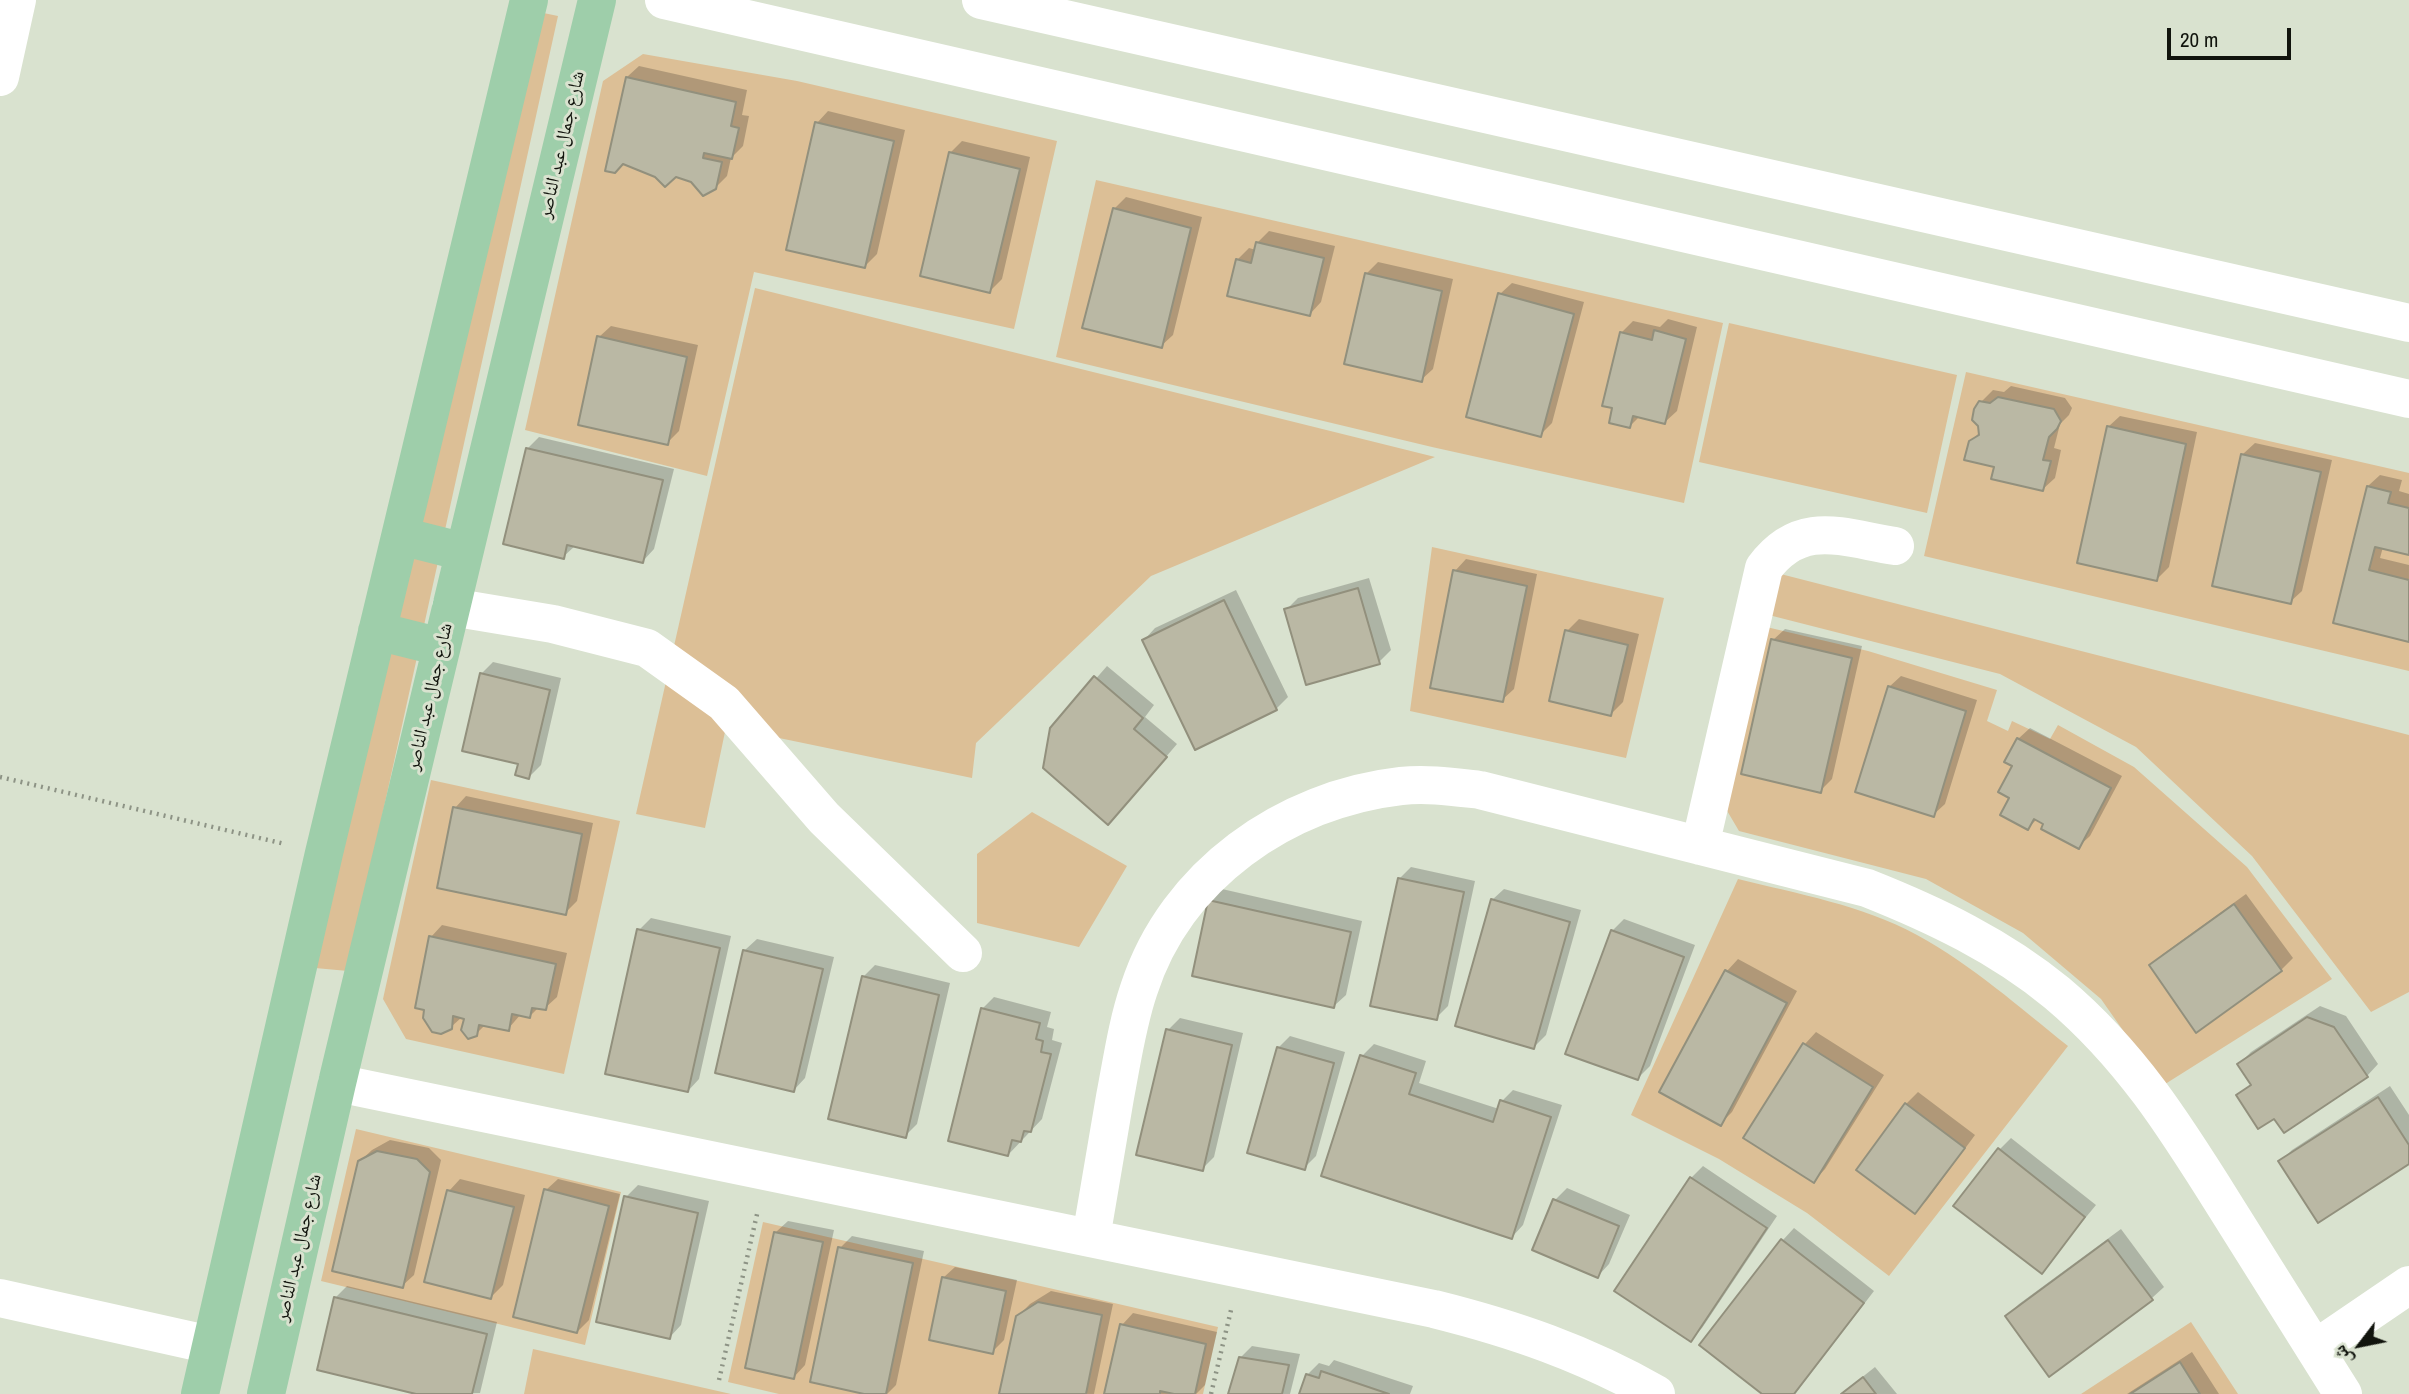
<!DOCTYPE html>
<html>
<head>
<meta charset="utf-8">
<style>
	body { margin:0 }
	#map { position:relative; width:2409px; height:1394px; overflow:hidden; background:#d9e2cf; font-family:"Archivo Narrow","Noto Naskh Arabic",sans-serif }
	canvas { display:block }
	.north { position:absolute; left:2325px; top:1310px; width:70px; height:70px; -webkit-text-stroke:5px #d9e2cf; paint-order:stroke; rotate:238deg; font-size:19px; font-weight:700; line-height:28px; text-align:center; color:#11140d }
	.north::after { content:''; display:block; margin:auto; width:24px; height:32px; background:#11140d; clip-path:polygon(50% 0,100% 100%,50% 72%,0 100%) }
	.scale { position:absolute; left:2167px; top:28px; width:124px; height:32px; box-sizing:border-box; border:4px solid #11140d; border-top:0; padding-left:9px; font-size:21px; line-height:24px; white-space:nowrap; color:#11140d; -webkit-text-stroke:5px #d9e2cf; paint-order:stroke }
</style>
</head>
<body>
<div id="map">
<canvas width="2409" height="1394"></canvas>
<div class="north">ش</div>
<div class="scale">20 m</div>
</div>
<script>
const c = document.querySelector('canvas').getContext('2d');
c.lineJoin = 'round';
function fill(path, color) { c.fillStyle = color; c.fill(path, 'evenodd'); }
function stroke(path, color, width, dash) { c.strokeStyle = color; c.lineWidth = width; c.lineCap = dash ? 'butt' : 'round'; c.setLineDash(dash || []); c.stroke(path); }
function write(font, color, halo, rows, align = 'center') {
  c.font = font + ' "Archivo Narrow","Noto Naskh Arabic",sans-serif'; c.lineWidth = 6; c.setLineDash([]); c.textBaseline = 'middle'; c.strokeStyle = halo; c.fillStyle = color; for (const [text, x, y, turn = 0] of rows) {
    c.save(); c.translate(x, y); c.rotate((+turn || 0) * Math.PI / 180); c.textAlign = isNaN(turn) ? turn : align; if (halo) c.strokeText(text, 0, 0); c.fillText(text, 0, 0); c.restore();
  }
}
const green = new Path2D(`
	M529 10 558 16 348 971 315 968Z
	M643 54 797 81 1057 141 1014 329 754 272 707 476 525 430 603 81Z
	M1096 180 1723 323 1684 503 1432 447 1056 357Z
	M755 288 1435 457 1151 576 976 743 972 778 726 727 705 828 636 814Z
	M1729 323 1957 375 1927 513 1699 462Z
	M1966 372 2409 473V671L1924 556Z
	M1432 547 1664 598 1626 758 1410 711Z
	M1765 570 2409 735V992L2371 1012 2252 856 2136 747 2000 674 1757 612Z
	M1758 625 1868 651 1997 690 1987 721 2008 731 2012 721 2050 739 2058 725 2134 767 2247 867 2332 979 2162 1086 2101 999 2023 933 1926 879 1739 831 1726 809Z
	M431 780 620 821 564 1074 406 1039 383 999Z
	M1032 812 1127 866 1079 947 977 923V854Z
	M1738 879C1798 894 1862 905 1917 935 1972 965 2019 1007 2068 1046L1889 1276 1807 1213 1719 1159 1631 1115Z
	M356 1129 621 1192 585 1345 321 1281Z
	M763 1222 1218 1327 1203 1394H779L728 1382Z
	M2191 1322 2238 1394H2081Z
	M533 1349 731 1394H524Z`);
const shadow = new Path2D(`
	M639 66 747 90 742 115 749 116 743 146 731 158 727 176 715 188 627 77Z
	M828 111 905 130 877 254 865 266 817 123Z
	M962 141 1030 157 1002 279 990 291 950 153Z
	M1126 197 1202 217 1173 335 1161 346 1114 209Z
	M1269 231 1335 246 1321 302 1310 314 1237 260 1249 248 1256 250 1257 243Z
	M1378 262 1453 279 1433 369 1421 380 1366 274Z
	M1512 283 1584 302 1552 423 1540 435 1500 294Z
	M1668 319 1697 327 1677 411 1665 422 1640 416 1630 426 1621 333 1633 321 1660 327Z
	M611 326 698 345 679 431 667 443 599 337Z
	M2011 386 2065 398 2072 408 2069 415 2060 424 2054 448 2061 450 2055 478 2043 489 1996 465 1970 442 1980 432 1981 402 1993 390 2004 392Z
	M2120 416 2197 432 2169 567 2157 579 2108 427Z
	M539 437 674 469 654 549 643 561 576 545 563 557 527 449Z
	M2255 443 2332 460 2302 591 2290 602 2214 585 2243 454Z
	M2380 475 2402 480 2399 491 2409 494V553L2383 547 2380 558 2409 565V640L2335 621 2368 486Z
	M1466 559 1537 574 1514 689 1502 700 1455 571Z
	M1369 578 1391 650 1379 662 1286 610 1298 598Z
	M1236 590 1288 697 1276 709 1144 640 1155 628Z
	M1579 619 1639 634 1623 702 1611 714 1567 631Z
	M1785 629 1862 646 1832 779 1820 791 1773 640Z
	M493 662 561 678 541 765 529 777 520 763 481 674Z
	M1107 666 1154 705 1145 717 1177 744 1120 811 1052 729Z
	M1901 676 1977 700 1945 804 1933 815 1889 687Z
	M2030 728 2122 776 2090 836 2078 847 2037 819 2028 828 2012 798 2018 739Z
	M466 796 593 823 577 901 565 913 455 808Z
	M1411 867 1475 881 1448 1006 1436 1018 1399 879Z
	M1222 889 1362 921 1346 995 1334 1006 1210 901Z
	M1504 889 1581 910 1546 1035 1534 1047 1492 900Z
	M2246 894 2293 958 2281 970 2151 966 2163 954Z
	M651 918 731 936 699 1079 688 1091 639 930Z
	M1624 919 1695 945 1650 1066 1638 1078 1612 931Z
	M442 925 567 953 557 997 545 1008 539 1007 530 1016 521 1014 508 1029 486 1024 476 1034 466 1018 462 1017 451 1027 431 937Z
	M757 939 834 957 805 1078 794 1090 745 950Z
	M1738 959 1797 991 1732 1112 1720 1124 1661 1091 1727 971Z
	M875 965 950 983 917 1124 905 1136 863 977Z
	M994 997 1051 1012 1047 1027 1054 1029 1052 1040 1062 1043 1042 1119 1008 1155 982 1009Z
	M2320 1006 2346 1016 2378 1064 2367 1076 2274 1116 2238 1096 2252 1083 2239 1064 2251 1052Z
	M1180 1018 1243 1033 1214 1157 1202 1169 1168 1030Z
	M1816 1032 1884 1075 1825 1169 1814 1181 1745 1138 1805 1044Z
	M1290 1036 1345 1052 1316 1156 1304 1168 1278 1048Z
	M1374 1044 1426 1061 1419 1083 1499 1109 1502 1101 1513 1090 1562 1105 1523 1225 1512 1237 1362 1056Z
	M2390 1086 2409 1115V1162H2280L2292 1150Z
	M1918 1092 1975 1135 1927 1200 1915 1212 1858 1169 1906 1104Z
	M2011 1138 2096 1205 2041 1272 1999 1150Z
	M390 1140 429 1148 441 1160 414 1275 402 1286 359 1162 372 1150Z
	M1703 1166 1777 1216 1702 1328 1690 1339 1691 1178Z
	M460 1179 525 1195 503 1285 491 1297 449 1191Z
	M558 1179 620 1194 589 1320 577 1332 546 1190Z
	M638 1185 709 1201 681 1325 670 1337 626 1197Z
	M1567 1188 1630 1215 1609 1264 1598 1276 1534 1249 1555 1200Z
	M788 1221 834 1230 805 1365 794 1377 776 1232Z
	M1794 1228 1874 1291 1795 1394H1765L1702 1345 1783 1240Z
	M2121 1229 2164 1287 2152 1298 2050 1374 2007 1316 2019 1304Z
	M852 1236 924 1251 896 1385 887 1394H872L840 1248Z
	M955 1267 1017 1280 1004 1340 992 1352 943 1278Z
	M347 1286 497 1322 480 1393 424 1394 335 1298Z
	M1051 1291 1113 1304 1094 1394H1001L1018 1316 1030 1304Z
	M1133 1313 1217 1332 1205 1385 1196 1394H1106L1122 1325Z
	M1252 1346 1300 1354 1290 1394H1230L1240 1358Z
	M2192 1352 2219 1394H2127Z
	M1334 1360 1413 1386 1410 1394H1301L1307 1375 1319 1363 1329 1366Z
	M1875 1367 1897 1394H1841Z`);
const building = new Path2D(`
	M626 77 736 102 731 126 739 128 732 159 704 153 703 158 722 162 716 189 703 196 691 182 676 177 665 187 655 177 623 164 615 173 605 171Z
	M815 122 894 141 865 268 786 250Z
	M949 152 1020 169 990 293 920 276Z
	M1113 208 1191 228 1162 348 1082 328Z
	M1256 242 1324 258 1310 316 1227 296 1236 259 1251 263Z
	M1365 273 1442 291 1422 382 1344 364Z
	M1498 293 1574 314 1541 437 1466 417Z
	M1654 330 1686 339 1665 424 1633 416 1630 428 1609 423 1612 408 1602 406 1620 332 1652 340Z
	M597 336 687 357 668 445 578 425Z
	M1998 397 2054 409 2061 421 2057 429 2049 437 2043 460 2051 461 2043 491 1991 479 1994 467 1964 460 1969 441 1979 435 1978 426 1972 420 1974 409 1979 401 1990 403Z
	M2107 426 2186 444 2157 581 2077 563Z
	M526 448 663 480 643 563 567 545 564 559 503 544Z
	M2241 454 2321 472 2291 604 2212 586Z
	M2367 486 2391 492 2388 503 2409 508V555L2375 547 2369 570 2409 580V642L2333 623Z
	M1453 570 1527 586 1503 702 1430 688Z
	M1358 588 1380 664 1306 685 1284 609Z
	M1224 600 1277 710 1195 750 1142 640Z
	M1565 630 1628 645 1611 716 1549 701Z
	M1771 639 1852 658 1821 793 1741 774Z
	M480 673 550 690 529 779 515 775 518 764 462 751Z
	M1094 676 1143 718 1134 729 1167 757 1108 825 1043 768 1050 728Z
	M1888 686 1966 711 1934 817 1855 792Z
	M2017 738 2111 788 2079 849 2041 829 2043 824 2034 819 2028 830 2000 815 2009 798 1998 792 2012 766 2004 762Z
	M453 807 582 834 566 915 437 888Z
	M1398 878 1464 892 1437 1020 1370 1006Z
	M1491 899 1570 922 1534 1049 1455 1026Z
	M1208 900 1351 932 1334 1008 1192 976Z
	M2234 904 2282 971 2196 1033 2149 965Z
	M637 929 720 948 688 1092 605 1074Z
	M1611 930 1684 957 1638 1080 1565 1054Z
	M429 936 556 964 546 1010 532 1008 530 1018 512 1014 509 1031 479 1025 477 1036 468 1039 461 1030 464 1019 453 1016 452 1029 441 1034 432 1032 423 1018 424 1010 415 1008Z
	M743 950 823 969 794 1092 715 1073Z
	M1725 970 1787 1003 1721 1126 1659 1092Z
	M862 976 939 995 906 1138 828 1119Z
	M981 1008 1040 1023 1036 1039 1043 1041 1041 1052 1051 1054 1031 1132 1024 1131 1021 1142 1012 1140 1008 1156 948 1141Z
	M2307 1017 2334 1027 2368 1077 2284 1133 2274 1119 2258 1129 2236 1095 2251 1085 2237 1064Z
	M1166 1029 1232 1045 1203 1171 1136 1155Z
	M1803 1043 1873 1087 1814 1183 1743 1138Z
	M1277 1047 1334 1063 1305 1170 1247 1153Z
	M1360 1055 1416 1073 1409 1094 1493 1122 1500 1100 1551 1117 1512 1239 1321 1176Z
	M2378 1097 2409 1145V1164L2318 1223 2278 1161Z
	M1905 1103 1965 1148 1915 1214 1856 1170Z
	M1998 1148 2085 1217 2042 1274 1953 1206Z
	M377 1151 417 1159 430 1172 403 1288 332 1271 358 1161Z
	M1690 1177 1767 1228 1691 1342 1614 1291Z
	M544 1189 609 1206 577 1333 513 1317Z
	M447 1190 514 1207 491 1299 424 1282Z
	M624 1196 698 1213 670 1339 596 1322Z
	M1553 1199 1619 1226 1598 1278 1532 1250Z
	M774 1232 823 1242 794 1379 745 1368Z
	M1781 1239 1864 1303 1794 1394H1762L1699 1345Z
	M2108 1240 2153 1300 2049 1377 2005 1316Z
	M838 1247 913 1263 886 1394H864L810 1382Z
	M942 1277 1006 1291 993 1354 929 1340Z
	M334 1297 487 1334 472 1394H416L317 1370Z
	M1038 1302 1102 1315 1086 1394H999L1016 1316Z
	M1120 1324 1206 1344 1195 1394H1174L1160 1391V1394H1104Z
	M1239 1357 1289 1365 1282 1394H1228Z
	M2180 1362 2200 1394H2130Z
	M1321 1371 1389 1394H1299L1306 1374 1319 1378Z
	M1863 1377 1876 1394H1841Z`);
const path = new Path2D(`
	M0 777 285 844
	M719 1380 758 1210
	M1211 1394 1232 1306`);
const minor = new Path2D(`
	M664 0 2409 399
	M981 0 2409 323
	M0 77 17 0
	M451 607 553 624 647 648 724 703 824 818 963 953
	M1700 846 1764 568C1801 518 1843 538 1895 546
	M337 1083 1434 1309C1514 1329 1584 1353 1656 1394
	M1091 1238C1099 1191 1107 1144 1115 1097 1122 1061 1127 1024 1139 989 1176 875 1285 799 1401 786 1427 783 1454 787 1480 790L1867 888C1935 915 2000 946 2057 993 2133 1057 2178 1131 2230 1214 2268 1274 2305 1334 2343 1394
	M0 1298 211 1345
	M2315 1349 2409 1285`);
const major = new Path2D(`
	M401 536 464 552
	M377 631 441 647
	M200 1394 324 853 529 0
	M266 1394 337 1083 597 0`);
const streetNames = [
	["شارع جمال عبد الناصر",562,145,-77],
	["شارع جمال عبد الناصر",430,697,-77],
	["شارع جمال عبد الناصر",299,1248,-77]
];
fill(green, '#dcbf96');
fill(shadow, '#0003');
fill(building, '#bab8a4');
stroke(building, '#92907d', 2);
stroke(path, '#8d9385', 4.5, [2, 5]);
stroke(minor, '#fff', 38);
stroke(major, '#9eceaa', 38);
write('19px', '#11140d', '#d9e2cf', streetNames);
</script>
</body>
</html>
